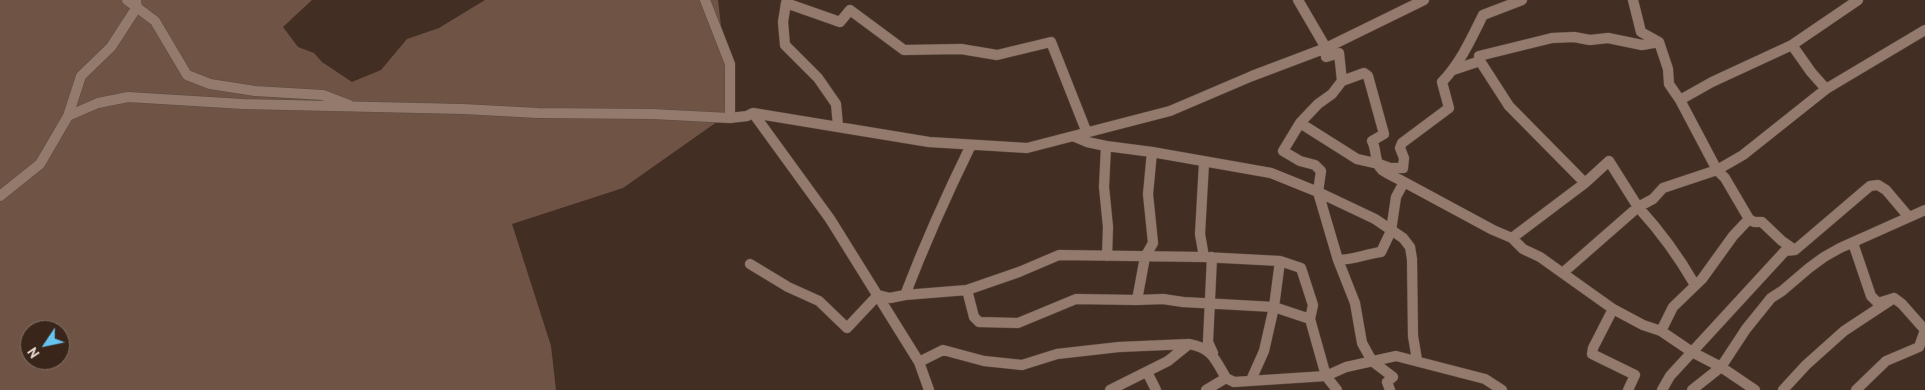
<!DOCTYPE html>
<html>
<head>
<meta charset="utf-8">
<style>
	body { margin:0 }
	#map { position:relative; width:1925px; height:390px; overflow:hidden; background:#432e23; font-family:"PT Sans",sans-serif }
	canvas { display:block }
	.north { position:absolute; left:20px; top:320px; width:50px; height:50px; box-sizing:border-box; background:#39251a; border:1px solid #806f65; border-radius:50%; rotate:236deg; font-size:14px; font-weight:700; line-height:20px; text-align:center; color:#ebddd6 }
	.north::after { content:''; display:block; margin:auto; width:18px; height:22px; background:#66c4ef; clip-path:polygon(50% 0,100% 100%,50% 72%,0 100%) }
</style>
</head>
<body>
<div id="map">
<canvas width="1925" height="390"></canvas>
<div class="north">N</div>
</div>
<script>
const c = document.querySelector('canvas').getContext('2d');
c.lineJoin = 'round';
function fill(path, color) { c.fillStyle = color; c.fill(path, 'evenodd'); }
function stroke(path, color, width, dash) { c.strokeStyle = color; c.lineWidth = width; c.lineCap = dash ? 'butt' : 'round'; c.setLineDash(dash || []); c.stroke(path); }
const green = new Path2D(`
	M0 0H312L283 27 298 47 314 53 322 62 352 82 381 70 407 39 439 28 485 0H718L731 112 623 188 512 224 551 346 556 390H0ZM30 330H60V360H30Z`);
const minor = new Path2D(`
	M127 0 155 21 187 75 210 84 255 91 323 95 349 105
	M705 0 730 64V118
	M1298 0 1326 48V57L1339 53 1342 81
	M1633 0 1641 32 1659 42 1668 69 1669 84 1680 100 1717 170 1725 178 1749 219 1754 222H1762L1782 241 1795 250
	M1792 45 1811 72 1826 89
	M1480 61 1479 56 1552 38 1574 37 1590 40 1608 38 1642 45 1659 42
	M1453 70 1480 61 1509 106 1585 183 1609 161 1638 207 1653 199 1663 188 1717 170 1743 155 1826 89 1925 30
	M1680 100 1712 82 1792 45 1858 0
	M753 113 830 219 919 362 943 350 984 361 1022 365 1057 354 1119 347 1189 344
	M68 116 98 103 128 97 243 104 463 109 538 113 652 114 730 118 747 116 753 113 929 142 1027 148 1170 111 1252 76 1326 48 1424 0
	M1300 123 1357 159 1379 164 1390 168H1403L1404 158 1400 148 1402 143 1449 108 1442 82C1461 62 1471 39 1483 15L1522 0
	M838 126 836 104 818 78 785 45 783 22 786 3 840 22 850 10 904 50 961 49 997 55 1051 42 1087 133
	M1075 137 1087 142 1106 146 1152 152 1271 173 1318 192 1375 219 1403 238 1410 247 1412 259 1413 336 1417 360
	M1106 146 1104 187 1108 227 1107 256
	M1204 163 1200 234 1204 257 1280 261 1274 307 1264 351 1251 380
	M1404 182 1493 230 1512 238 1523 249 1540 257 1613 309 1643 325 1661 331 1692 352 1721 367 1755 390
	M0 196 40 164 68 116 81 76 111 47 137 7 136 1
	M1512 238 1585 183
	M1212 257 1208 342 1213 353
	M1338 260C1353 260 1366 254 1381 252L1391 231 1396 197 1404 182C1397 178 1389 175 1382 170 1374 163 1377 149 1372 141L1384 134 1368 76 1364 73 1342 81 1332 94 1318 104 1300 123 1283 151 1300 161 1315 165 1321 171 1318 192 1338 260 1355 303 1362 343 1372 361 1393 377 1387 382 1390 390
	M1280 261 1301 268 1313 305 1310 319 1326 376 1337 390
	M750 264 788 287 819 301 847 328 878 295 890 298 905 295 967 290 1019 272 1059 255 1204 257
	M1564 274 1566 270 1638 207C1660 231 1679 257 1695 285
	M967 290 974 317 979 322 1018 323 1076 299 1137 300 1145 257 1153 243 1148 194 1152 152
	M905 295C925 243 947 194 971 145
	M1894 298 1902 304 1925 330
	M1137 300 1163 299 1183 302 1274 307 1310 319
	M1613 309 1593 348 1592 354 1635 375 1628 390
	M1661 331 1673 307 1702 279 1733 236 1749 219
	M919 362 929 390
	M1147 372 1156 390
	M1110 390 1168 361 1189 344C1212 348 1215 359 1226 378
	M1206 390 1226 378 1234 382 1326 376 1346 367 1396 356 1485 379 1502 390
	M1662 390 1670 376 1785 251 1795 250 1870 186 1878 185 1886 190 1908 216
	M1692 390 1721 367 1746 329 1771 298 1782 291 1809 268 1824 257 1840 248 1925 210
	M1783 390 1806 365 1844 331 1894 298 1878 303 1871 296 1853 243
	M1856 390 1886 361 1919 347 1925 330`);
fill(green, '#6f5446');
stroke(minor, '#5b4a41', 11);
stroke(minor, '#937a6d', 10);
</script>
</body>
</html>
